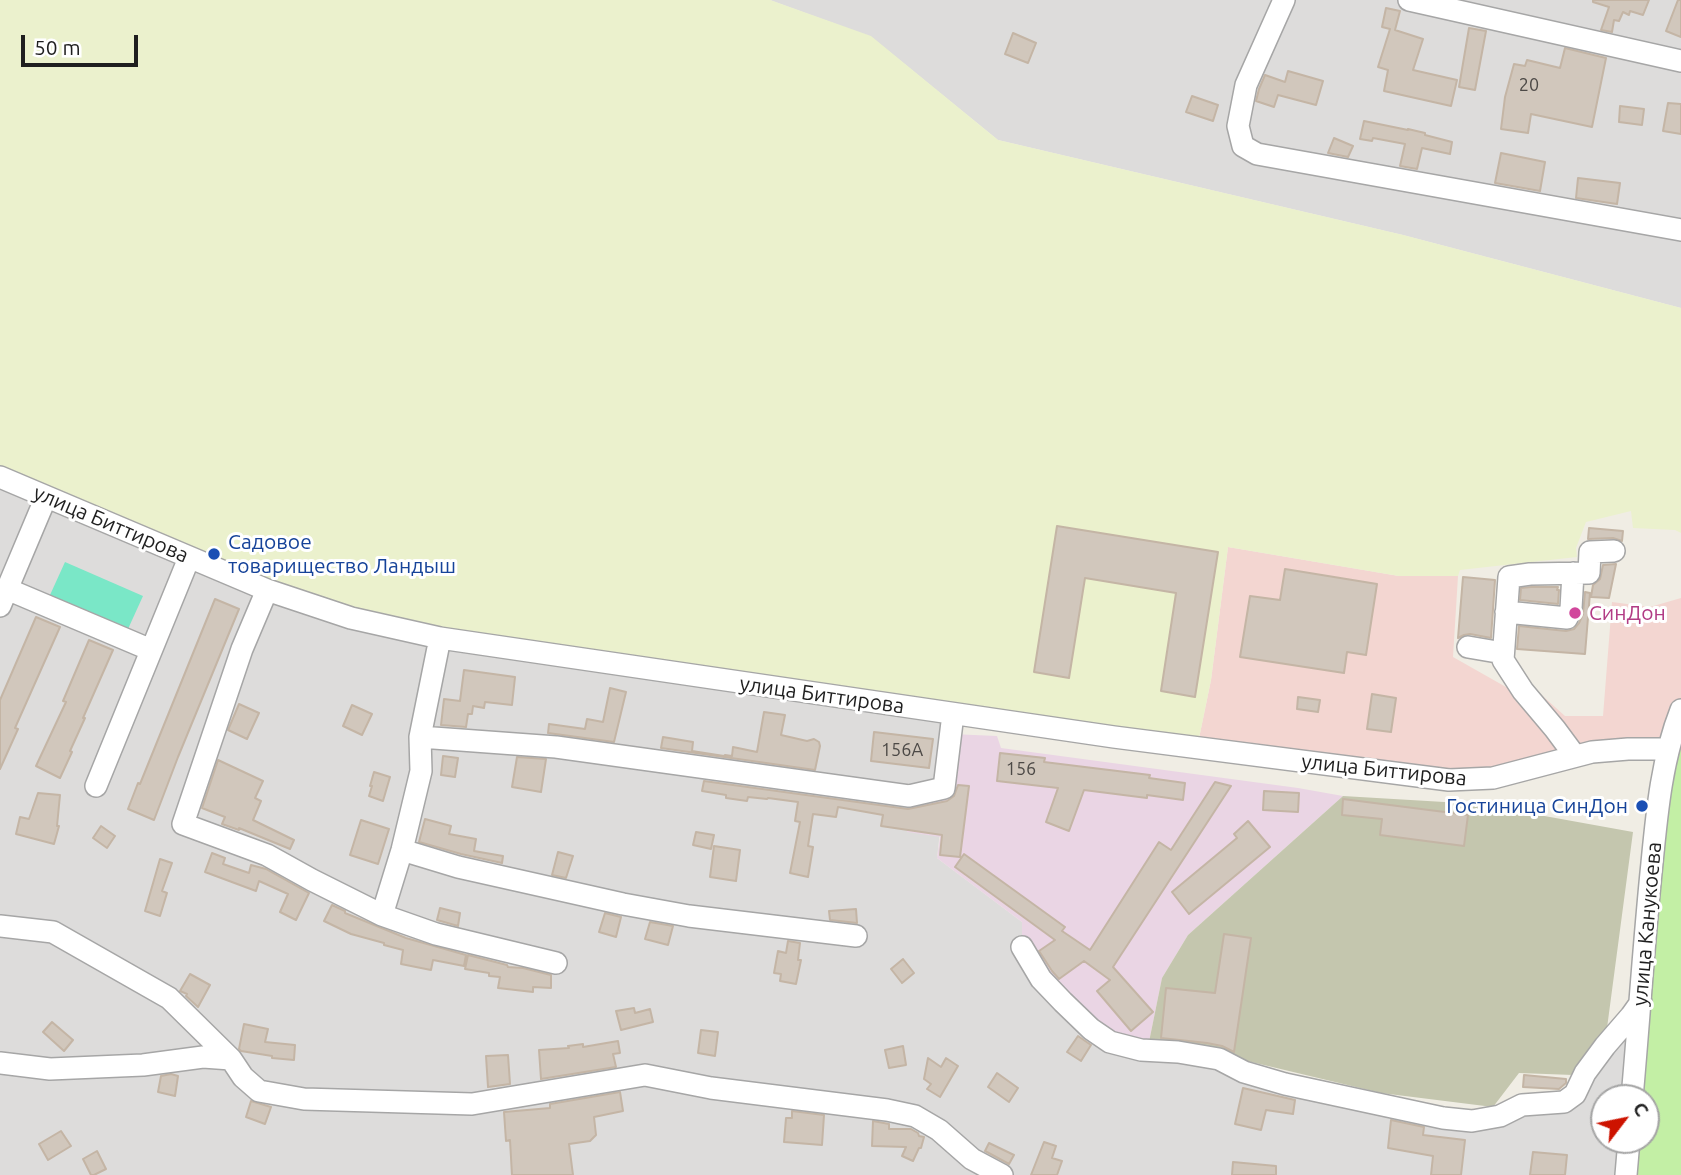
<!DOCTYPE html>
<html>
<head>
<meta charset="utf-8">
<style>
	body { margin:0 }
	#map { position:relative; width:1681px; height:1175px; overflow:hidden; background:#f0ede4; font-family:Ubuntu,sans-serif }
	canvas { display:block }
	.north { position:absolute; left:1590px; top:1084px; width:70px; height:70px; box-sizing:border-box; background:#fff; border:2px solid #a5a5a5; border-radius:50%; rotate:58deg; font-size:19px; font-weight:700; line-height:28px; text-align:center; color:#1f1f1f }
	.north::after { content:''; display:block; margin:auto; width:24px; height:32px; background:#cd1300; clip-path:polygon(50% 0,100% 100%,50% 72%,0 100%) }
	.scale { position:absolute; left:21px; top:35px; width:117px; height:32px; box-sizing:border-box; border:4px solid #1f1f1f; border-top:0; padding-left:9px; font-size:21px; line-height:24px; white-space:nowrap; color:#1f1f1f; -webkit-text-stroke:5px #fff; paint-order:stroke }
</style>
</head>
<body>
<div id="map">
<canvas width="1681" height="1175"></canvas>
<div class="north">С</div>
<div class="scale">50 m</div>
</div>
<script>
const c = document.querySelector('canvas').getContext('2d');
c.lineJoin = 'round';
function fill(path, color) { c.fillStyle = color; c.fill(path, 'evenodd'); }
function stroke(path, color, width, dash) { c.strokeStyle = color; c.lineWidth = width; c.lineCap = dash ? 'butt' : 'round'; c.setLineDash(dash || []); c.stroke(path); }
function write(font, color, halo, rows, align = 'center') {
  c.font = font + ' Ubuntu,sans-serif'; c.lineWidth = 6; c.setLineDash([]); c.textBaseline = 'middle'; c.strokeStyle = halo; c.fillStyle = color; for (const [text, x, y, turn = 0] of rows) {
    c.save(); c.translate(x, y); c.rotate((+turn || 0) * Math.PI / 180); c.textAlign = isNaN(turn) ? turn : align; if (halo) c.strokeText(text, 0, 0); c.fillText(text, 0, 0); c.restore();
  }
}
const residential = new Path2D(`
	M770 0H1681V308L1403 235 998 140 871 37Z
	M0 477 953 714 937 858 1022 922V947L1091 1029 1443 1118 1564 1102 1631 1016 1632 1098H1604V1140H1629L1626 1175H0Z`);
const commercial = new Path2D(`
	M1228 547 1399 576H1458L1453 657 1506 687 1527 682 1565 716H1603L1612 602 1650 607 1681 598V710L1668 749 1493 778 1197 748 1211 680Z`);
const industrial = new Path2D(`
	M951 734 997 736 1001 748 1298 788 1343 796 1188 935 1162 978 1149 1042H1110L1022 947V922L937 858 940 837 907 832 909 796 944 788Z`);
const construction = new Path2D(`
	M1343 796 1478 804 1633 832 1607 1028 1573 1075 1519 1073 1493 1107 1381 1093 1243 1060 1149 1042 1162 978 1188 935Z`);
const farmland = new Path2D(`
	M0 0H770L871 36 998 140 1403 235 1681 308V533L1675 530 1633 528 1631 511 1586 522 1576 548 1577 557 1460 570 1458 576H1399L1228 547 1211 680 1197 748 376 624 0 477Z`);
const grass = new Path2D(`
	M1681 710V1175H1626L1629 1140H1646V1098H1632L1641 1002Z`);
const pitch = new Path2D(`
	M65 562 143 596 128 629 50 595Z`);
const building = new Path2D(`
	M1593 0H1649L1643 15 1630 11 1629 15 1623 12 1619 21 1614 20 1612 32 1601 30 1609 7 1593 2Z
	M1678 0H1681V37L1666 31Z
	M1386 8 1400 11 1395 30 1423 39 1413 70 1457 80 1451 106 1384 91 1388 70 1378 67 1390 29 1382 27Z
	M1469 28 1486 31 1475 90 1459 87Z
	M1013 33 1036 43 1028 63 1005 54Z
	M1565 48 1606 58 1592 127 1531 114 1528 133 1501 129 1505 97 1514 64 1525 66 1527 60 1560 68Z
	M1288 71 1323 81 1316 105 1278 95 1274 107 1256 101 1259 89 1265 75 1285 82Z
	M1192 96 1218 105 1213 121 1186 112Z
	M1668 103 1681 104V134L1663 131Z
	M1620 106 1644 109 1642 125 1619 122Z
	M1364 121 1408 130V129L1425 133V135L1452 142 1450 154 1422 148 1417 169 1400 166 1405 144 1373 138 1372 141 1360 139Z
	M1334 138 1353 146 1348 157 1328 153Z
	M1501 153 1545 162 1540 191 1495 183Z
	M1578 178 1620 183 1617 204 1576 198Z
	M1057 526 1218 552 1195 697 1161 691 1176 593 1085 578 1069 678 1034 672Z
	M1589 528 1623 531 1622 541 1613 538 1588 539Z
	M1616 564 1609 598 1591 597 1593 585 1600 579 1603 565Z
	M1285 569 1377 584 1366 655 1347 652 1344 673 1240 657 1250 596 1280 600Z
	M1463 577 1495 580 1491 638 1470 634 1464 635 1458 638Z
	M1531 587H1558L1557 590H1559L1558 604 1520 600 1521 588Z
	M1585 592 1590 593 1585 654 1517 649 1519 626 1566 631 1574 629 1579 623 1583 614Z
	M215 599 239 609 178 757 154 820 128 809 138 783 140 784Z
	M36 617 60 627 15 728 18 729 0 769V700Z
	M89 640 113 650 83 718H85L70 751 72 752 60 778 36 766 66 702 63 701Z
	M464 670 515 677 512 705 485 702 484 708 473 706 472 714H468L466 727 441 725 444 699 460 701Z
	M610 688 626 692 614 742 548 733 549 724 585 729 587 719 603 722Z
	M1372 694 1396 698 1391 732 1367 729Z
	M1298 697 1320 700 1318 712 1297 709Z
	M239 704 259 713 247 739 228 730Z
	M352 705 372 714 362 735 343 726Z
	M764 712 785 715 781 735 807 741 814 739 819 742 820 746 815 770 661 748 663 737 693 742 692 751 724 756 725 755 732 756 733 747 757 752Z
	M874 732 933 739 929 768 871 761Z
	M1000 753 1045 758 1044 762 1150 775 1149 778 1185 783 1183 800 1147 795V798L1084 790 1069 831 1046 822 1058 788 997 781Z
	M443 756 458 758 455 777 441 775Z
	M517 757 546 759 541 792 512 787Z
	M218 760 263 781 255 798 261 801 253 820 294 840 290 849 239 828V830L222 824 225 817 202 808Z
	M374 772 390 777 383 801 369 796 372 786H370Z
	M704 781 908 809 947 801 954 796 958 785 969 786 960 857 940 855 942 835 881 826 883 815 838 807 836 817 813 814 808 846 813 847 808 877 790 873 800 822 795 821 798 802 768 798 767 799 748 797 747 801 726 798V795L702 791Z
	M1215 782 1231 786 1113 967 1153 1012 1131 1031 1097 991 1110 980 1084 961 1059 979 1052 971 1039 951 1055 940 955 867 964 854 1065 927 1062 931 1090 950 1159 842 1171 850Z
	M1264 791 1299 793 1298 812 1263 810Z
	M38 793 60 795 57 826H59L54 844 16 834 20 817 29 819Z
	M1343 799 1468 815 1464 846 1380 835 1382 819 1342 815Z
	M425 819 451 826 449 834 476 839 474 851 503 856 502 863 461 854 419 842Z
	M361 820 389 829 378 864 350 855Z
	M1248 821 1270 847 1189 914 1172 892 1237 838 1234 834Z
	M101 826 115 836 107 848 93 838Z
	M696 832 714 835 711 849 693 845Z
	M714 846 740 850 736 881 710 877Z
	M558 852 573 856 566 878 552 875Z
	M212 853 225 858 223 864 249 873 251 865 266 869 309 893 296 920 280 912 288 894 259 881 256 891 205 872Z
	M160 859 172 863 162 891 167 893 160 916 145 911Z
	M332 905 345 911V913L406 938 466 955 464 966 433 960 431 970 401 964 403 950 384 945V943L351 934 324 921Z
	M440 908 460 913 458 926 437 920Z
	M856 909 857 923 830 920 829 911Z
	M605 913 621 917 616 937 599 932Z
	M650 922 673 926 668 945 645 939Z
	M1224 934 1251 938 1234 1052 1222 1046 1207 1043 1161 1038 1166 988 1215 993Z
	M788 941 800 943 798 960H801L796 984 780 981 781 974 774 973 778 951 786 953Z
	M468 955 507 965 508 967 523 968 551 975V988L533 987V992L498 988 500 977 489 976V973L465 969Z
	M903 959 914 973 902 983 891 969Z
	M190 974 210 985 198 1007 186 996 187 994 180 991Z
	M634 1008 635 1013 650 1009 653 1022 621 1030 616 1011Z
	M52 1022 73 1040 64 1051 43 1032Z
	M244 1024 268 1029 265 1042 295 1045 294 1060 272 1058V1056L241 1051 239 1049Z
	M701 1030 718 1032 715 1056 698 1053Z
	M1078 1036 1091 1045 1081 1061 1067 1052Z
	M618 1041 620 1053 613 1054 616 1067 541 1079 539 1050 569 1048 568 1046 583 1044V1047Z
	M903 1046 906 1065 889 1068 885 1050Z
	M508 1055 510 1084 488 1087 486 1056Z
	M928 1058 941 1067 946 1058 958 1066 940 1097 927 1089 931 1084 924 1079Z
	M997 1073 1018 1088 1009 1102 988 1087Z
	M171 1074 178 1076 175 1096 158 1092 161 1076Z
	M1524 1075 1566 1079V1083L1559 1089 1523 1087Z
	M1243 1088 1295 1100 1293 1114 1266 1110 1261 1130 1235 1124Z
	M620 1092 623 1111 594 1117 596 1135 590 1141 569 1144 573 1175H512L510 1140 506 1141 504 1112 550 1108V1104Z
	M251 1101 271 1107 265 1124 246 1117Z
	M792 1111 824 1115 822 1145 784 1142 786 1118H792Z
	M1391 1120 1424 1127 1423 1135 1465 1140 1461 1175H1431L1433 1156 1388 1148Z
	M873 1121 889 1124V1129H911L918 1133 919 1136 924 1137 921 1148H919L913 1161 902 1156 906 1147 872 1146Z
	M61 1131 71 1146 48 1160 39 1144Z
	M1044 1142 1056 1146 1052 1158 1062 1161 1057 1175H1031Z
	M989 1143 1014 1155 1009 1164 985 1151Z
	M97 1151 106 1169 94 1175H91L83 1159Z
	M1533 1152 1567 1155 1565 1175H1530Z
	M1233 1162 1276 1166V1175H1232Z`);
const minor = new Path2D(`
	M1284 0 1246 85 1238 126 1243 146 1257 154 1681 230
	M1409 0 1681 61
	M0 477 267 590 351 618 440 638 1114 737 1449 780 1493 778 1592 752 1628 749H1668
	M7 589 151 650
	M267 590 242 649 183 824 267 855 312 880 382 915 436 934 556 963
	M0 606 46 497
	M1506 612 1567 618 1571 609 1573 573
	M1468 647 1503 653
	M420 737 556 747 909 796 944 788 953 714
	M1575 756 1555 729 1523 691 1503 660 1509 577 1530 574 1589 573 1590 552 1614 551
	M96 786 189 558
	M402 850 458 867 623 904 689 916 856 936
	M382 915 402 850 421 771 420 737 440 638
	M0 926 53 932 169 998 231 1059
	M1022 947 1041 979 1063 1002 1091 1029 1110 1042 1141 1050 1178 1052 1219 1059 1244 1072 1285 1084 1443 1118 1472 1121 1500 1116 1522 1105 1564 1102 1575 1094 1585 1073 1605 1046 1631 1016 1641 1002
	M0 1063 50 1069 143 1065 203 1057 231 1059 243 1077 259 1091 304 1099 472 1104 645 1075 711 1088 887 1110 915 1116 939 1130 972 1159 1002 1175
	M1632 1098C1639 1020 1644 941 1652 863 1657 811 1662 758 1681 710
	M1626 1175 1629 1140`);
const markers = [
	[214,554,7,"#1a4fb4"],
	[1575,613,7,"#d1479c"],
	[1642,806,7,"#1a4fb4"]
];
const numberNames = [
	["20",1529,85],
	["156А",902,750],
	["156",1021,769]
];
const streetNames = [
	["улица Биттирова",111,524,23],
	["улица Биттирова",822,695,8],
	["улица Биттирова",1384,770,6],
	["улица Канукоева",1647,924,-85]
];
const transitNames = [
	["Садовое",228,542],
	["товарищество Ландыш",228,566],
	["Гостиница СинДон",1628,806,"right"]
];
const hotelNames = [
	["СинДон",1589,613]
];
fill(residential, '#dddcdb');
fill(commercial, '#f3d6d1');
fill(industrial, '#ead5e4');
fill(construction, '#c4c6ae');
fill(farmland, '#ebf1cd');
fill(grass, '#c3efa5');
fill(pitch, '#7ae7c7');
fill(building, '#d1c7bc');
stroke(building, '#c4b5a5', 2);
stroke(minor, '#a6a6a6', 24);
stroke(minor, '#fff', 21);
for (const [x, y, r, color] of markers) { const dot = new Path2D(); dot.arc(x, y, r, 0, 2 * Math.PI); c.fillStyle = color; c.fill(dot); stroke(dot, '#fff', 2.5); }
write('18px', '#4c4946', null, numberNames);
write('21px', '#1f1f1f', '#fff', streetNames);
write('21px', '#164399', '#fff', transitNames, 'left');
write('21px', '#b23c85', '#fff', hotelNames, 'left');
</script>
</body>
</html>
